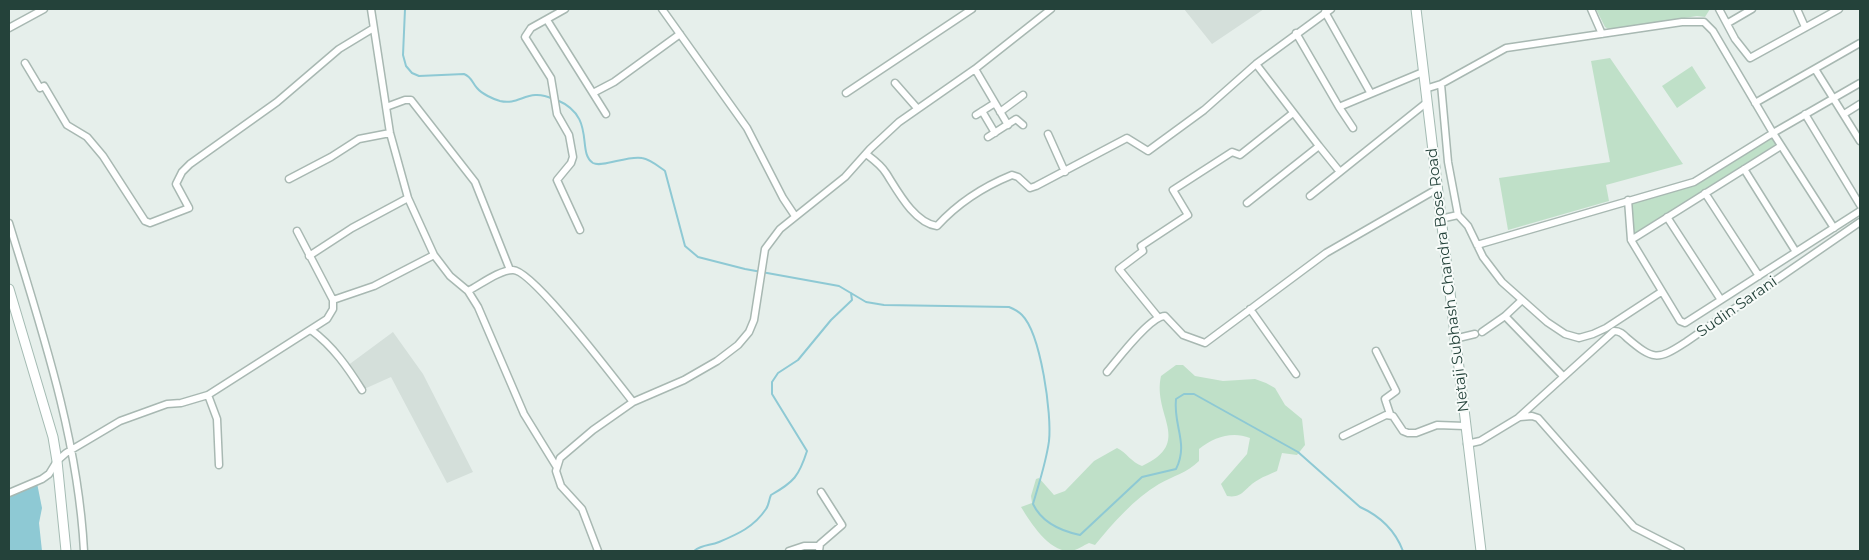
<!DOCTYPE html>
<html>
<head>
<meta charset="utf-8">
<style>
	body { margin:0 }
	#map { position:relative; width:1869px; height:560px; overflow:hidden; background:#e6efeb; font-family:Montserrat,sans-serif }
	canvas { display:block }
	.frame { position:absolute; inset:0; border:10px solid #24423a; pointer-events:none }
</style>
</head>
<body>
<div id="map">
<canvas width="1869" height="560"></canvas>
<div class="frame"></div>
</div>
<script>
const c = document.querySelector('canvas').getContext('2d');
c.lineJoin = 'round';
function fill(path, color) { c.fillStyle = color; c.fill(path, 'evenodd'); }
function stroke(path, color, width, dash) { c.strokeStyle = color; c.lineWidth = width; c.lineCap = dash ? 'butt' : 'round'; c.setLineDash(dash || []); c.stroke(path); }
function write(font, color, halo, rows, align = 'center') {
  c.font = font + ' Montserrat,sans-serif'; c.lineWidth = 4; c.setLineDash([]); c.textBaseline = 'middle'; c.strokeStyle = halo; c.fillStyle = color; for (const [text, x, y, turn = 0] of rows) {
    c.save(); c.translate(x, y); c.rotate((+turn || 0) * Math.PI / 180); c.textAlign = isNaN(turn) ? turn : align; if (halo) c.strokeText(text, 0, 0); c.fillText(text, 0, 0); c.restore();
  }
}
const built = new Path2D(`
	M1184 9H1264L1212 44Z
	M393 332 423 374 473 472 447 483 391 377 362 390 347 366Z`);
const green = new Path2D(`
	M1596 9H1710L1705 17 1697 16 1610 30 1605 27Z
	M1610 58 1683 164 1606 185 1609 201 1508 230 1499 178 1610 162 1591 61Z
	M1692 66 1706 88 1677 108 1662 86Z
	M1773 133 1781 146 1631 240 1628 200 1694 182Z
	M1176 365H1183L1195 376 1223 381 1255 379 1266 383 1275 388 1285 405 1302 419 1305 445 1297 455 1282 453 1277 471C1271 474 1264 476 1258 480 1245 487 1243 499 1227 496L1221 484 1247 454 1250 438C1232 431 1214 437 1199 449V461C1187 473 1173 476 1159 484 1134 499 1113 523 1095 545L1089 543C1084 545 1076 551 1070 551 1049 552 1031 523 1021 507L1032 503 1031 496 1036 479 1039 478 1054 495 1065 491 1094 461 1117 448C1127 453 1131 462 1142 466 1194 442 1152 416 1161 376Z`);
const water = new Path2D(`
	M37 483 42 508 39 523 42 551H9V494Z`);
const stream = new Path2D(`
	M405 9 403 55 406 66 412 73 419 76 464 74C472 77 472 83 477 88 482 94 493 99 500 101 520 106 528 87 553 99
	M557 100C597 117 576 152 593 163 602 168 628 155 642 158 650 159 658 166 665 171L685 246 698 257 745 269 839 286 866 302 884 305 1009 307C1014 309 1019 312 1022 315 1041 334 1052 415 1049 441 1046 463 1039 483 1033 504 1042 523 1061 531 1080 535L1142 477 1176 469C1189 443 1173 426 1176 399L1184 394H1194L1298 452 1360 507C1380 516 1395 530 1403 551
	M694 551C703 544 710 546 719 542 738 534 754 527 766 509 769 505 769 499 771 495 794 482 799 476 807 451L772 394V382L778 373 798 360 831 320 852 300 851 293`);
const street = new Path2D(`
	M371 9 390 133 408 198 434 255 450 276 468 291 478 307 524 414 556 466
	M565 9 531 28 525 37 551 78 557 114 569 135 573 157 571 163 557 180 580 230
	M662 9 747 128 783 198 795 216
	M1591 9 1602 34
	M1719 9 1735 39 1750 58 1839 9
	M1797 9 1805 27
	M1325 12 1370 92
	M547 20 606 114
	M1728 23 1752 9
	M9 28 44 9
	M1296 33 1339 107 1423 72
	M25 63 40 88 44 86 67 125 87 137 103 156 145 221 150 223 189 208 176 184 182 172 190 164 277 102 339 49 372 29
	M975 69 1008 125
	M1815 69 1860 141
	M895 83 917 108
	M1425 89 1441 84
	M593 93 614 82 680 34
	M846 93 972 9
	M1755 103 1860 43
	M386 107 405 100H411L475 182 510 270
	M1339 107 1353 128
	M982 111 995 133
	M1000 112 1023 95
	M1805 114 1860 205
	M1844 114 1860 104
	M976 115 995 103
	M1048 134 1065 172
	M988 137 1016 119 1023 125
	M1319 146 1340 172
	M866 154C874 160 881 165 886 173 897 190 914 223 937 226 957 204 985 186 1012 175L1018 177 1030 188 1036 186 1127 138 1148 151 1204 110 1256 64 1331 9
	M1744 169 1796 252
	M289 179 331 157 359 139 390 133
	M1705 193 1759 276
	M1310 196 1426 103
	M1628 200 1631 240 1680 321 1685 323 1860 211
	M1247 203 1319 146 1256 64
	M1667 217 1721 300
	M1440 219 1458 215
	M9 223C42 331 78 438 84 551
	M1631 240 1781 146
	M1477 245 1694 182 1773 133 1860 83
	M309 256 352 228 408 198
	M468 291C480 285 499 270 513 270 533 270 616 381 633 402
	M1661 292 1606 328 1593 334 1579 338 1565 334 1547 322 1502 282 1483 257 1468 226 1458 215 1448 162 1441 84 1506 48 1682 22H1704L1713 31 1773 133 1834 228
	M333 300 374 286 434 255
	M1250 309 1296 374
	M1505 316 1563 376
	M1158 317 1119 269 1143 251 1141 246 1188 215 1173 190 1232 152 1240 155 1293 113
	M311 330C333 346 348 368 362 390
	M1482 332 1505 316 1522 300
	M1454 339 1475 334
	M1376 351 1396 391 1385 399 1390 414
	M1107 372C1118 359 1150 316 1165 316L1183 335 1205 343 1326 253 1437 189
	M208 395 217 419 219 465
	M1520 417 1532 416 1538 418 1634 527 1681 551
	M1343 436 1386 415 1393 416 1403 431 1408 433H1416L1437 425 1465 426
	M1467 444 1480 441 1518 418 1614 331C1620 331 1623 334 1627 338 1653 360 1657 361 1686 342L1860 222
	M9 493 42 479 49 474 57 461 66 453 120 421 167 404 181 403 208 395 327 319 333 309V300L297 231
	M598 551 582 509 561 486 556 471 560 458 593 430 633 402 684 380 717 361 738 345 749 332 754 320 765 249 780 229 845 177 870 149 899 122 975 69 1051 9
	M789 551 804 546H818
	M819 551 820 544 842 525 821 492`);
const secondary = new Path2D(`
	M1416 9 1481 551
	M9 289 53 437 57 461 66 551`);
const streetNames = [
	["Netaji Subhash Chandra Bose Road",1448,280,-97],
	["Sudin Sarani",1737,307,-35]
];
fill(built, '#d4dfda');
fill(green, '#bfe0c8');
fill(water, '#8ec9d4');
stroke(stream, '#8ec9d4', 2);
stroke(street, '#a8b8b2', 9);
stroke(secondary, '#a4bbb3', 11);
stroke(street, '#fff', 6);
stroke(secondary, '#fff', 9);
write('15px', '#24423a', '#f7fbf9', streetNames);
</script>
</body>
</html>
